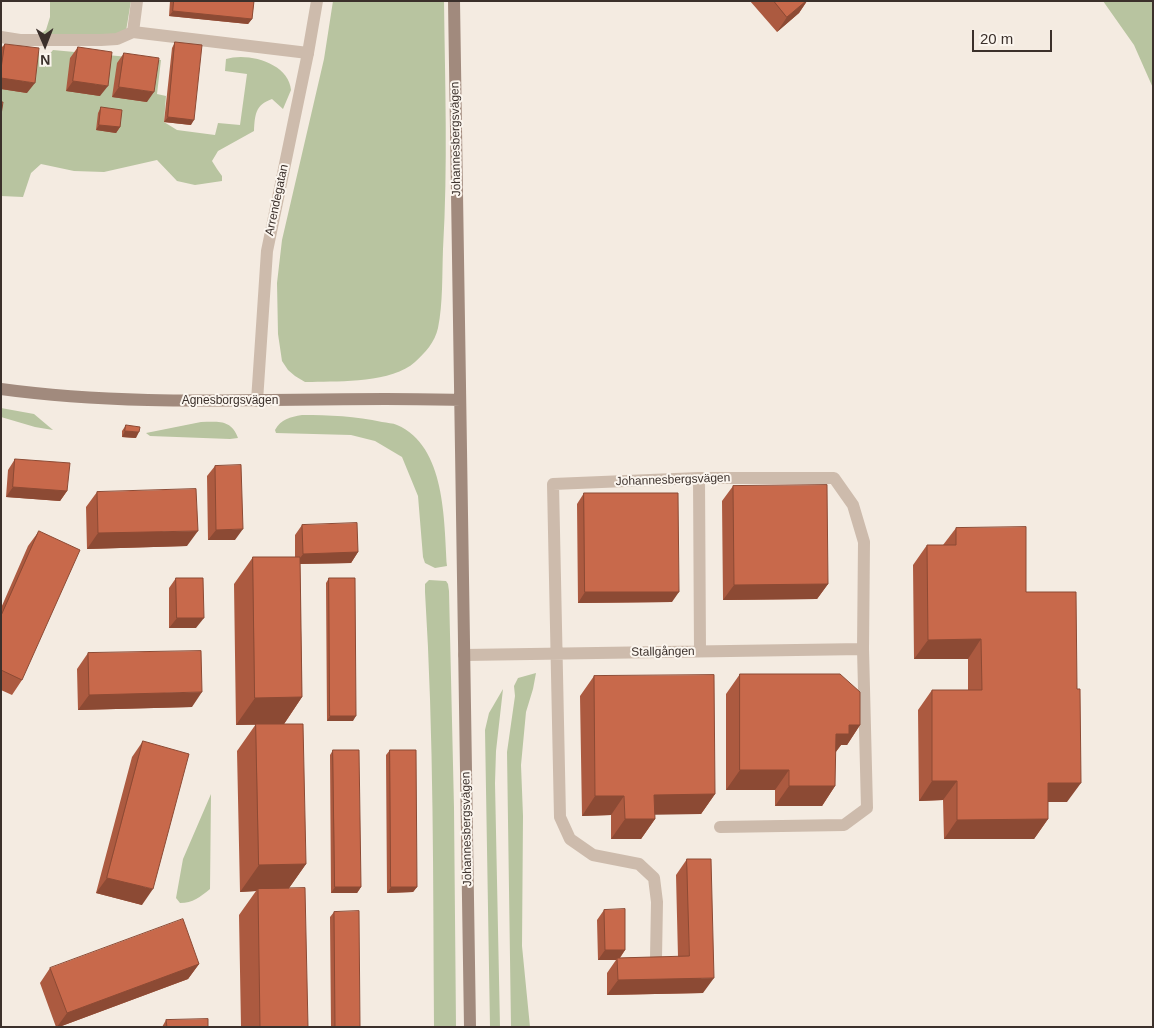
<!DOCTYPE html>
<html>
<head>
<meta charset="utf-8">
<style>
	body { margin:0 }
	#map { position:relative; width:1154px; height:1028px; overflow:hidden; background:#f4ebe1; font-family:Helvetica,sans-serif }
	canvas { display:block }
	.frame { position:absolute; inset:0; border:2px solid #3b302b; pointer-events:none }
	.north { position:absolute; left:20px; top:20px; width:50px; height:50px; -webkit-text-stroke:4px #fbf5ee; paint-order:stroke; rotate:179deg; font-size:14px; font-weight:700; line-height:20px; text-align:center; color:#3b302b }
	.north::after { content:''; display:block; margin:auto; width:18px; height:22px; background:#3b302b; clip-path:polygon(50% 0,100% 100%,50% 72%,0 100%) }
	.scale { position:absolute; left:972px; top:30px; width:80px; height:22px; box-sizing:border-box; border:2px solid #3b302b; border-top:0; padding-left:6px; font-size:15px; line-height:18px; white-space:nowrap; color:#3b302b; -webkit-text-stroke:4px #fbf5ee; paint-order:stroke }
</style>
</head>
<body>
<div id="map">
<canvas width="1154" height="1028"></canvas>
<div class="frame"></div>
<div class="north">N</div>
<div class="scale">20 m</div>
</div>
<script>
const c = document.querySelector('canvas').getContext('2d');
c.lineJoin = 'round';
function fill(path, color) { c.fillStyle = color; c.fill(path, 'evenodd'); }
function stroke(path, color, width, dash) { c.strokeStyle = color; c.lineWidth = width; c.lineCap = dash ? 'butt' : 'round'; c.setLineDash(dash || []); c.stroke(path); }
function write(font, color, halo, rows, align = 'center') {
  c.font = font + ' Helvetica,sans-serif'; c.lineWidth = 4; c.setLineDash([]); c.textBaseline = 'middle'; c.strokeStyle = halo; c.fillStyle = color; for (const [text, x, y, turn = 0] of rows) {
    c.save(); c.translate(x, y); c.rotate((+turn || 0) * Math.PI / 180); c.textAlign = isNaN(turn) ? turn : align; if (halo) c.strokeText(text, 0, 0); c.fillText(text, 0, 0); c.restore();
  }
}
const green = new Path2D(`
	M50 1H131L126 31 118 36 35 38 46 30 50 17Z
	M333 1H444C445 84 448 166 443 249 442 275 443 303 438 328 435 342 425 353 415 362 392 383 341 381 312 382H305L295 376 288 370 282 361 278 334 277 283 282 240 324 59Z
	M1103 1H1153V88L1134 45Z
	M1 48 49 55 53 50 161 60 157 94 166 96 164 122 177 130 215 135 218 123 240 125 247 74 225 71 226 59C248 52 289 63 291 90L283 109 272 99C255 105 255 115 254 131L218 151 212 161 217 169 222 176V181L195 185 177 181 157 160 104 172 74 171 41 164 31 173 23 197 1 196Z
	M1 408 34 414 53 430 35 427 1 417Z
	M302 415C329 415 356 416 382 422 387 423 393 423 397 425 446 446 444 521 447 566L435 568 425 563 423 557 418 496 402 457 375 441 351 435 276 433 275 430C281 419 290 417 302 415Z
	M201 422C218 422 231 419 238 438L230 439 150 436 146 433Z
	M429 580 446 581 448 584 449 591 454 808 456 1027H434C433 882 434 736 425 592V584Z
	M536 673 533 689 526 712 521 765 523 816 522 946 530 1027H511L507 752 515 696 514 686 518 678Z
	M503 689 496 751 495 783 500 1027H490L485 730 489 713Z
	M211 794 210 889C200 897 193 903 180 903L176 898 183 859Z`);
const lane = new Path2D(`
	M133 32 137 1
	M1 37 20 40H101L117 39 133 32 308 53
	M699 478 700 651
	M464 655 863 649
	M656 958 657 902 654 878 639 864 593 855 570 839 560 817 553 484 699 478H834L853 505 864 542 863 649 867 808 844 825 720 827`);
const street = new Path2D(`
	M257 401 267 251 308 53 317 1`);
const secondary = new Path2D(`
	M454 1 470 1027
	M1 389C153 410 307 395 460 400`);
const wall = new Path2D(`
	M170 1H254L252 19 248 24 169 16Z
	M750 1H807L799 13 777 32Z
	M175 42 191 125 164 122 172 48Z
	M5 44 27 93 1 89V48Z
	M78 47 100 96 66 91 70 58Z
	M124 53 147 102 112 97 117 63Z
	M101 107 120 127 116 133 96 130 98 113Z
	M126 425 136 438 122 437V431Z
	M15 459 67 491 60 501 6 497 8 470Z
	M215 466 235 540H208L207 476Z
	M733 486 828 584 817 599 723 600 722 501Z
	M97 492 187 546 87 549 86 507Z
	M584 493 672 602 578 603 577 504Z
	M302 525 358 552 351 563 300 564 302 697 284 724 236 725 234 584 253 557H295V535Z
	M956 528 1026 592 1067 802H1048V819L1034 839H944L943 800 919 801 918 710 932 690H968V659H914L913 565 927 545H943Z
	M39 531 22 680 12 695 1 690V608L28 546Z
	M176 578 196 628H169V588Z
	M329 578 353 721H327L326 583Z
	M88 653 192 707 78 710 77 669Z
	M740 674 860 725 847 745H841L835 753V786L822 806H775V790H726V694Z
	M594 676 715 794 701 814H654L655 819 641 839H611V815L582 816 580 696Z
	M256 724 306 864 289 888 308 1027H241L239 915 256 891 240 892 237 751Z
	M143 741 142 905 96 893 132 757Z
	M333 750 361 887 357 893H331L330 755Z
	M390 750 417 887 413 892 387 893 386 755Z
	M687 859 703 993 607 995V973L616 960H598L597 920 604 910 625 950 620 958 678 957 676 875Z
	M334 912 360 1027H331L330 917Z
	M199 964 188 979 59 1027H56L40 983 50 968Z
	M166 1020 208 1027H162Z`);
const shadedWall = new Path2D(`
	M806 1H807L799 13 777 32 787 17Z
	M173 11 252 19 248 24 169 16Z
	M1 78 35 83 27 93 1 89Z
	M73 81 108 86 100 96 66 91Z
	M119 87 154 92 147 102 112 97Z
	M168 117 194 120 191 125 164 122Z
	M99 125 120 127 116 133 96 130Z
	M125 431 139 432 136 438 122 437Z
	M13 487 67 491 60 501 6 497Z
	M243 529 235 540H208L216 530Z
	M198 531 187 546 87 549 98 533Z
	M358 552 351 563 296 564 303 554Z
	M828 584 817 599 723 600 734 585Z
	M585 592H679L672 602 578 603Z
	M177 618H204L196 628H169Z
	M981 639 968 659H914L928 640Z
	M202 692 192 707 78 710 89 695Z
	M302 697 284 724 236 725 255 698Z
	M330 716H356L353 721H327Z
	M849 725H860L847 745H841L835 753 836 734Z
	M740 770H789L775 790H726Z
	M932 781H957L943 800 919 801Z
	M1048 783H1081L1067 802H1034Z
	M789 786H835L822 806H775Z
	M715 794 701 814 640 815 654 795Z
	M595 796H624L611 815 582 816Z
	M625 819H655L641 839H611Z
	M1048 819 1034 839H944L957 820Z
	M306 864 287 891 258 889 256 891 240 892 259 865Z
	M107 878 153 889 142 905 96 893Z
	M335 887H361L357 893H331Z
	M391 887H417L413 892 387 893Z
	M605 950H625L618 960 617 958 616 960H598Z
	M199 964 188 979 59 1027H57L67 1013Z
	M714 978 703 993 607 995 618 980Z`);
const building = new Path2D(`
	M174 1H254L252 19 173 11Z
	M774 1H806L787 17Z
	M175 42 202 45 194 120 168 117Z
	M5 44 39 48 35 83 1 78V69Z
	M78 47 112 52 108 86 73 81Z
	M124 53 159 58 154 92 119 87Z
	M1 102H3L1 115Z
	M101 107 122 110 120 127 99 125Z
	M126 425 140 427 139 432 125 431Z
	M15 459 70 463 67 491 13 487Z
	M241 465 243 529 216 530 215 466Z
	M827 485 828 584 734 585 733 486Z
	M196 489 198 531 98 533 97 492Z
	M584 493H678L679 592H585Z
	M357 523 358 552 303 554 302 525Z
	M1026 527V592H1076L1077 689H1080L1081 783H1048V819L957 820V781H932V690H982L981 639 928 640 927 545H956V528Z
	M39 531 80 550 22 680 1 670V616Z
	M253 557H300L302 697 255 698Z
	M176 578H203L204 618H177Z
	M329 578H355L356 716H330Z
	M201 651 202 692 89 695 88 653Z
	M740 674H840L860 692V725H849V734H836L835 786H789V770H740Z
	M714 675 715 794 654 795 655 819H625L624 796H595L594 676Z
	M256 724H303L306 864 259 865Z
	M143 741 189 754 153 889 107 878Z
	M333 750H359L361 887H335Z
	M390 750H416L417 887H391Z
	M687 859H711L714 978 618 980 617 958 689 956Z
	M305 888 308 1027H260L258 889Z
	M625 909V950H605L604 910Z
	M359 911 360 1027H335L334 912Z
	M183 919 199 964 67 1013 50 968Z
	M208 1019V1027H167L166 1020Z`);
const streetNames = [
	["Johannesbergsvägen",456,139,-91],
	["Arrendegatan",277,200,-78],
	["Agnesborgsvägen",230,401],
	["Johannesbergsvägen",673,480,-2],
	["Stallgången",663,652,-1],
	["Johannesbergsvägen",467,829,-91]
];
fill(green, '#b8c4a0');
stroke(lane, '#cdbbac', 12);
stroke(street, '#cdbbac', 12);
stroke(secondary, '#a18a7d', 12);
fill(wall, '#ac5a40');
fill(shadedWall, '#8c4a34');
fill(building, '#c8694b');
stroke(building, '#8c4a34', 1);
write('12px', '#3b302b', '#fbf5ee', streetNames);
</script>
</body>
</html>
